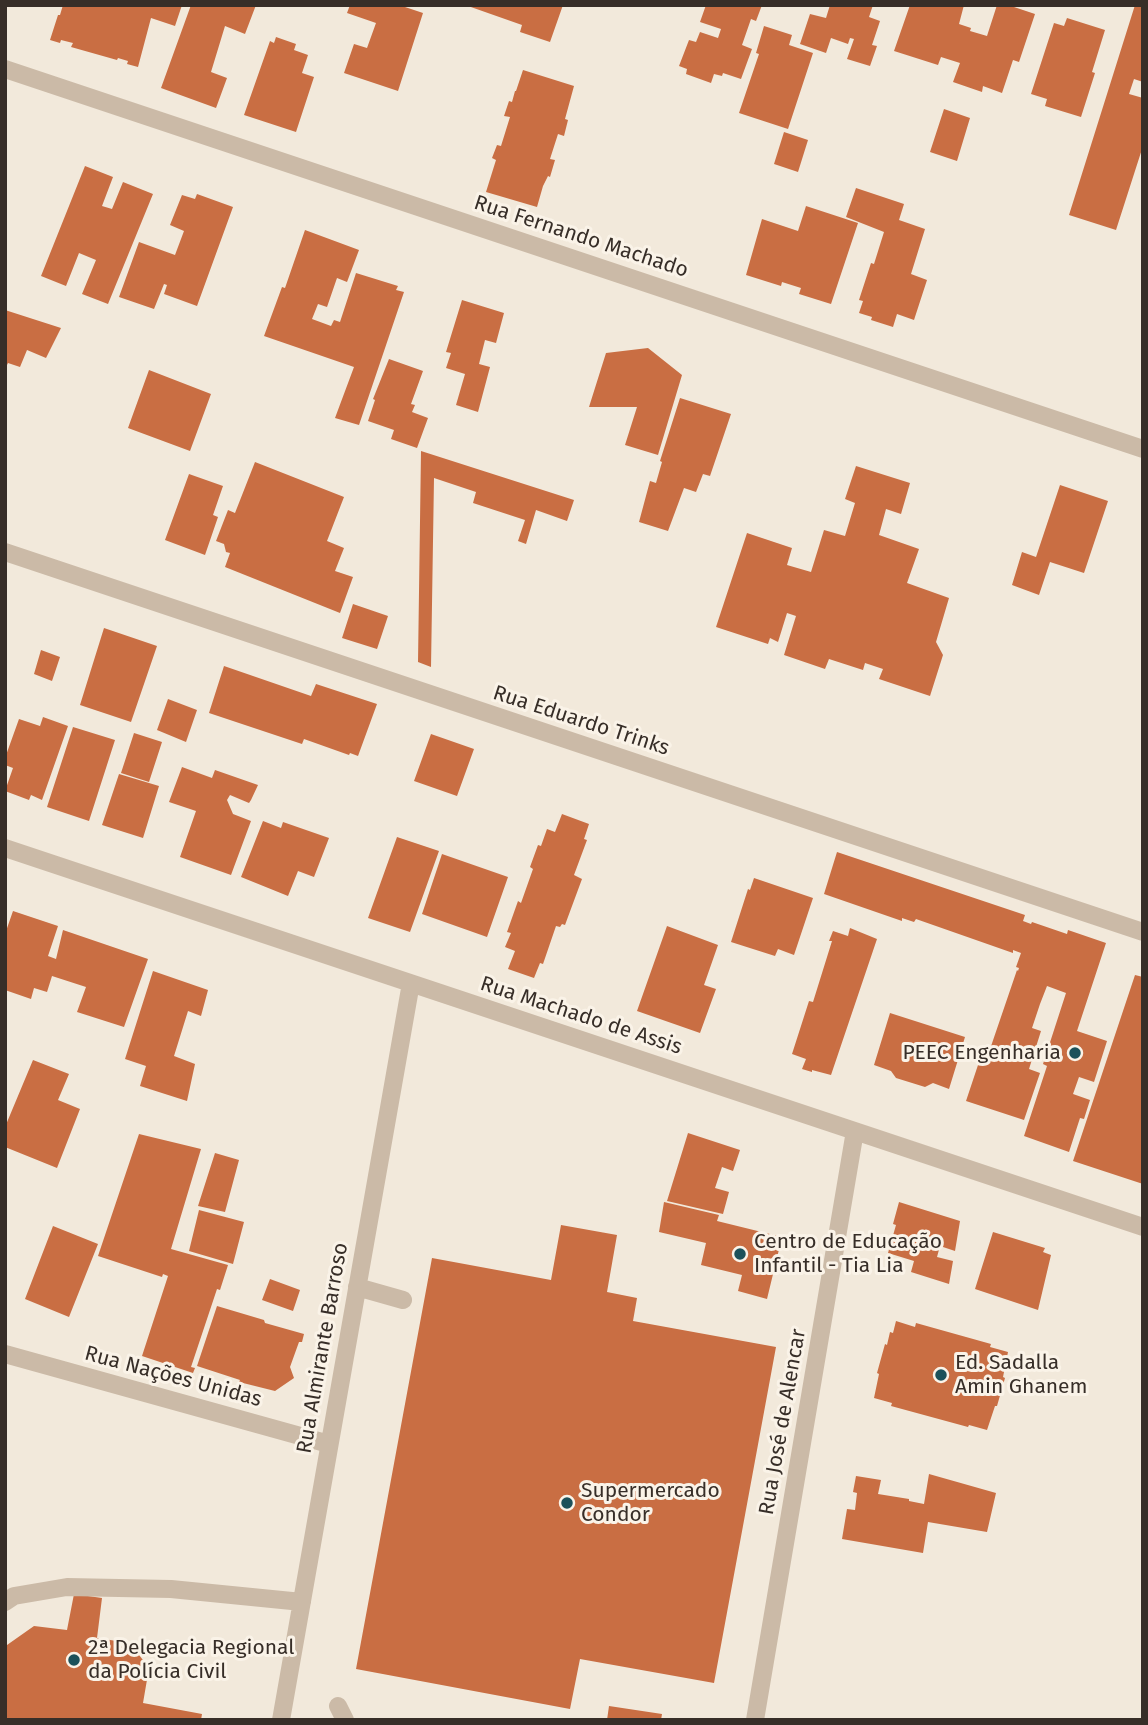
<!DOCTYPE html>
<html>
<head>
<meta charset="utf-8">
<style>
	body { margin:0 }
	#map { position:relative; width:1148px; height:1725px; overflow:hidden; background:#f2e9db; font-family:"Fira Sans",sans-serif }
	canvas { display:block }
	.frame { position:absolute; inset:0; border:7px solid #372e28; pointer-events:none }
</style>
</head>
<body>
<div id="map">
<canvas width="1148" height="1725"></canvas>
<div class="frame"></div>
</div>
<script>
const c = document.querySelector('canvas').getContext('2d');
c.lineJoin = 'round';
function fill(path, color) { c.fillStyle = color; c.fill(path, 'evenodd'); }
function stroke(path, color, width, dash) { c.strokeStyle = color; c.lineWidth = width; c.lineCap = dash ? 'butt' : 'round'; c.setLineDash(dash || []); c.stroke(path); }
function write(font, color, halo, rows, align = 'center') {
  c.font = font + ' "Fira Sans",sans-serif'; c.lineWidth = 6; c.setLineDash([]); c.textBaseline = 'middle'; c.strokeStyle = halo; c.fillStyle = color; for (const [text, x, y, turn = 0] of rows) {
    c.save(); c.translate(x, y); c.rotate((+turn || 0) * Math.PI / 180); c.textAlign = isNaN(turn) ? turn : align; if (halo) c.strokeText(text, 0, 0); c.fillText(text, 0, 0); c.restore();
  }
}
const building = new Path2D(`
	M63 5H89L94 7V5H182L175 26 151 18 138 67 127 64 128 61 118 58 117 60 71 47 73 43 61 40 60 43 50 40 58 15H60Z
	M191 5H256L245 34 225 26 211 72 227 78 216 108 161 88Z
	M350 5H399L423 13 398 91 344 73 354 44 367 48 376 23 347 13Z
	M563 5 550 42 520 32 522 25 468 6Z
	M706 5H762L756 21 751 19 742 45 752 49 741 79 723 73 722 76 714 74 711 83 686 74 687 69 679 66 689 40 696 42 700 32 718 38 721 29 700 22Z
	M830 5H873L869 17 880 21 872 45 877 46 870 66 847 59 854 39 850 38 848 44 831 38 826 53 800 44 810 14 826 18Z
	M910 5H964L959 24 971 28 970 31 987 36 997 5H1008L1035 14 1019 62 1013 60 1002 93 983 86 982 92 953 82 960 63 941 57 938 65 894 51Z
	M1135 5H1143V82L1134 79 1129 94 1143 98V146L1116 230 1069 215Z
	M1067 18 1105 30 1092 72 1095 73 1081 117 1045 106 1047 99 1031 94 1054 23 1064 26Z
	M764 26 792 35 789 45 813 53 788 129 739 113 759 54 756 53Z
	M276 37 296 44 294 50 308 55 302 73 314 77 296 132 244 115 270 41 274 43Z
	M523 70 574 86 565 119 568 120 564 136 558 134 550 159 555 160 550 177 548 176 543 186 537 207 486 192 496 160 492 158 497 145 501 146 510 117 504 116 509 101 512 102 515 91H516Z
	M944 109 970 118 957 161 930 152Z
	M784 132 808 140 798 172 774 164Z
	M85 166 113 177 102 206 112 209 123 182 153 194 108 304 82 294 96 260 79 253 66 286 41 276Z
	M856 188 904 204 899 220 925 229 911 274 927 280 914 320 897 314 893 327 871 320 872 317 859 313 863 301 859 300 871 263 874 264 884 232 846 217Z
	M197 194 233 207 197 306 164 294 167 285 164 284 154 309 119 297 139 242 175 255 184 231 170 225 182 195 195 199Z
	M806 206 858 223 831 304 799 294 801 288 782 282 781 286 746 275 762 219 798 231Z
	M305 230 359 250 347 282 337 278 327 307 318 304 312 319 331 326 334 320 340 322 356 273 398 286 396 290 404 292 359 425 335 418 354 367 264 336 282 287 285 288Z
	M462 300 504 313 496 343 485 340 479 364 490 367 478 412 456 405 465 374 446 368 451 353 446 352Z
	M5 310 61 328 46 358 27 350 20 367 8 363 5 369Z
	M648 348 682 375 658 455 625 445 637 407H589L606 353Z
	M389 359 423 371 411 404 415 405 412 412 428 418 417 448 391 439 394 430 368 421 375 400 373 399Z
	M149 370 211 394 190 451 128 428Z
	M680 398 731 414 710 476 703 474 696 492 684 488 668 531 639 522 650 481 656 483 662 462 660 461Z
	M421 451 574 500 567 521 536 510 526 544 518 541 525 520 473 503 476 492 434 478 431 667 418 662Z
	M255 462 344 497 327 541 344 548 335 571 353 577 340 613 225 567 230 553 226 552 224 544 216 541 228 510 235 513Z
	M856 466 910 483 901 514 886 509 879 535 919 549 907 583 949 598 936 642 943 655 930 696 879 679 883 669 865 663 863 670 829 659 825 669 784 655 796 616 787 613 778 642 770 638 768 644 716 627 747 533 792 548 787 565 811 572 824 530 845 536 855 503 845 499Z
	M189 474 223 486 213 515 218 517 205 555 165 540Z
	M1060 485 1108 501 1084 573 1050 562 1039 595 1012 585 1022 552 1036 557Z
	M353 604 388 616 377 649 342 638Z
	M104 628 157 646 131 722 80 705Z
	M41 650 60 657 52 681 34 674Z
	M224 666 311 696 316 684 377 704 358 756 350 753 349 755 304 739 302 744 209 713Z
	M168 699 197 710 186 742 157 730Z
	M43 717 68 726 42 800 31 795 29 800 5 791 13 768 5 765V758L19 719 40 726Z
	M73 727 115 740 89 821 47 807Z
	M134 733 162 742 149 782 121 773Z
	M431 734 474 749 457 796 414 781Z
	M182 767 212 778 215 770 258 785 251 800 249 803 230 795 227 800 233 814 251 821 231 875 180 857 196 811 169 802Z
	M119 774 159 786 143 838 102 825Z
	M562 814 589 824 584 839 587 840 574 875 582 879 565 925 562 924 560 927 556 926 543 964 540 963 534 978 508 969 515 951 505 947 511 933 507 932 518 901 521 903 533 869 530 867 538 845 541 846 547 829 555 832Z
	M263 821 281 828 283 822 329 838 314 877 298 871 288 896 241 877Z
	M397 837 439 851 410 932 368 918Z
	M837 852 1025 915 1023 921 1031 924 1032 922 1067 934 1068 930 1106 943 1077 1031 1107 1041 1094 1082 1079 1077 1073 1094 1090 1100 1084 1119 1080 1118 1069 1152 1024 1136 1047 1066 1043 1064 1066 993 1047 986 1040 1004 1032 1028 1041 1031 1029 1069 1040 1073 1024 1120 966 1101 982 1053 988 1055 1017 970 1018 971 1019 968 1016 967 1021 953 1013 950V953L916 919 914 922 902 918V921L824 894Z
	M442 854 508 877 487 937 422 914Z
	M754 878 813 898 794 955 778 949 775 956 731 942 748 889 750 890Z
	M13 911 58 926 48 956 56 959 63 930 148 959 124 1027 77 1012 86 987 52 976 47 992 34 988 31 999 5 990V934Z
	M667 926 718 945 704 985 716 989 700 1033 637 1011Z
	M850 928 877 939 831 1075 812 1070V1072L802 1069 806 1059 792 1054 809 1001 813 1002 832 941H829L833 931 848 936Z
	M153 971 208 990 201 1016 188 1011 174 1056 195 1064 187 1101 140 1086 146 1066 125 1059Z
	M1135 975 1143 977V1184L1073 1161Z
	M890 1013 965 1037 949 1089 933 1083 925 1087 896 1078 891 1071 874 1065Z
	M33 1060 69 1074 58 1100 80 1109 57 1168 5 1147V1127Z
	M688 1133 740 1150 733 1171 722 1167 715 1188 729 1192 723 1214 667 1201Z
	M139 1134 201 1149 171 1249 228 1265 220 1290 217 1289 191 1367 195 1368 193 1373 142 1356 168 1276 163 1274 162 1277 98 1256Z
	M215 1153 239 1160 225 1212 198 1206Z
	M664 1202 719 1215 717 1221 782 1237 767 1299 738 1291 742 1275 701 1265 706 1243 659 1232Z
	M899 1202 960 1221 955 1251 940 1246 937 1257 953 1261 949 1284 911 1272 914 1261 888 1253 896 1225 893 1224Z
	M199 1210 244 1222 233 1264 189 1251Z
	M561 1225 617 1235 607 1292 637 1298 633 1321 776 1347 714 1683 580 1659 570 1709 356 1669 432 1258 551 1280Z
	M53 1226 98 1244 69 1317 25 1299Z
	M993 1232 1045 1248 1043 1252 1051 1255 1038 1310 975 1289Z
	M270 1279 300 1290 293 1311 262 1300Z
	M217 1306 264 1320 265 1323 304 1334 302 1342H299L290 1367 294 1378 275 1391 239 1382 240 1380 197 1366Z
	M896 1321 915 1327 916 1323 991 1344 990 1347 1008 1352 1003 1377 1005 1378 997 1406H995L987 1430 969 1425 968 1427 891 1406 892 1403 874 1398 879 1374 877 1373 885 1344 887 1345 890 1332 893 1333Z
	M929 1474 996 1493 987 1532 928 1522 923 1553 842 1539 847 1509 855 1510 857 1493 853 1492 856 1476 881 1480 878 1494 909 1499V1501L924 1504Z
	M74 1594 102 1598 97 1638 130 1643 149 1668 143 1703 202 1714 201 1720H5L7 1645 34 1626 67 1630Z
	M609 1706 662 1714 661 1720H607Z`);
const minor = new Path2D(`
	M5 69 1143 449
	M5 552 1143 932
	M5 848 1143 1227
	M357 1287 403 1300
	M5 1354 329 1444
	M5 1602 14 1596 67 1587 171 1589 302 1602
	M338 1706 345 1720
	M281 1720 411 983
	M755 1720 855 1131`);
const markers = [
	[1075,1053,7,"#1c515a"],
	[740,1254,7,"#1c515a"],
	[941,1375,7,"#1c515a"],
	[567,1503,7,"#1c515a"],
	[74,1660,7,"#1c515a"]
];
const streetNames = [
	["Rua Fernando Machado",581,237,18],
	["Rua Eduardo Trinks",581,721,18],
	["Rua Machado de Assis",581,1016,18],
	["Rua Almirante Barroso",323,1348,-80],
	["Rua Nações Unidas",173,1377,15],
	["Rua José de Alencar",783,1422,-80]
];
const poiNames = [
	["PEEC Engenharia",1061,1053,"right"],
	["Centro de Educação",754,1242],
	["Infantil - Tia Lia",754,1266],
	["Ed. Sadalla",955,1363],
	["Amin Ghanem",955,1387],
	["Supermercado",581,1491],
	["Condor",581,1515],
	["2ª Delegacia Regional",88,1648],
	["da Polícia Civil",88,1672]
];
fill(building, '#c96e43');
stroke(minor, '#cbbaa7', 18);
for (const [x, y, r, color] of markers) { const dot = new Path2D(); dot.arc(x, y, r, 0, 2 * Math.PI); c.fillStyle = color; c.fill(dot); stroke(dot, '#faf3e8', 2.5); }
write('21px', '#372e28', '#faf3e8', streetNames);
write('21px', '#372e28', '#faf3e8', poiNames, 'left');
</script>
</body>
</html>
